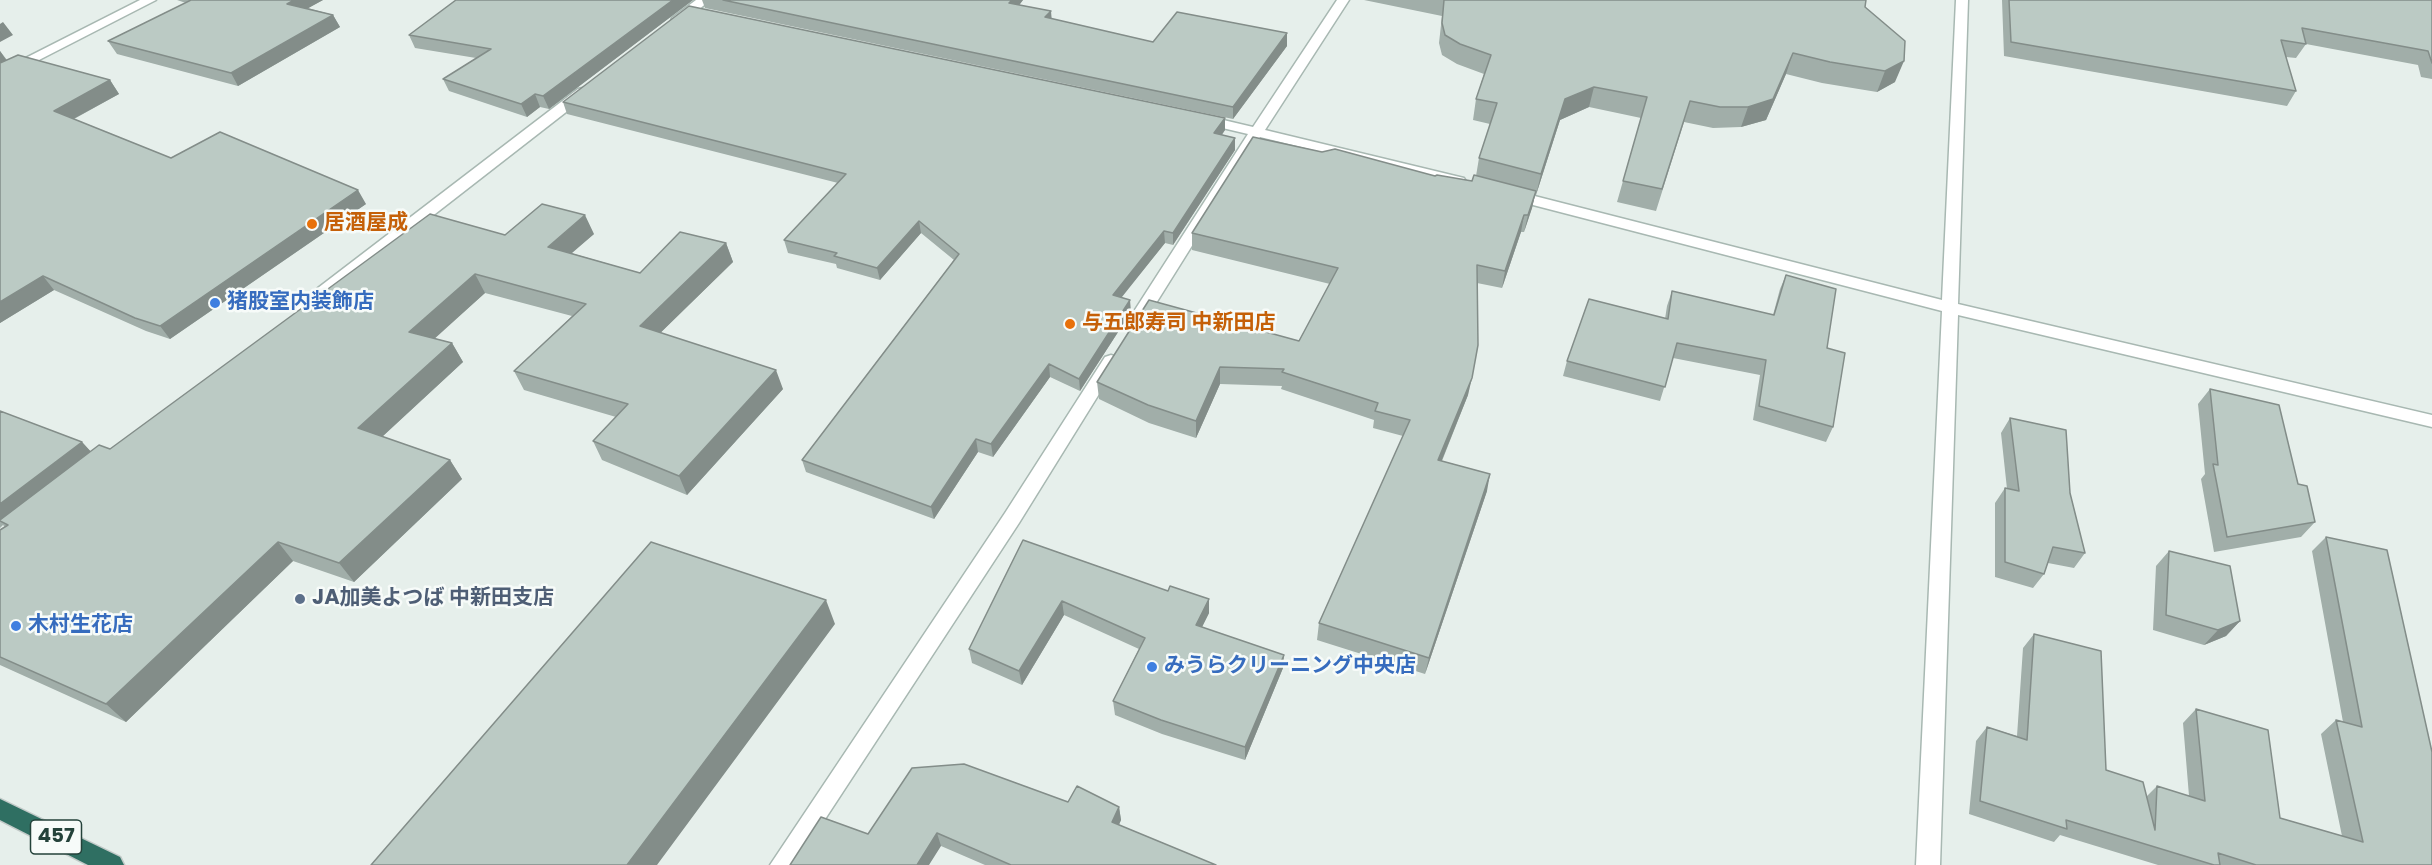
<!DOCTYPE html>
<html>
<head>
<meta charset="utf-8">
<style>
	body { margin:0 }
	canvas { display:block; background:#e6efeb }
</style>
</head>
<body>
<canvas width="2432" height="865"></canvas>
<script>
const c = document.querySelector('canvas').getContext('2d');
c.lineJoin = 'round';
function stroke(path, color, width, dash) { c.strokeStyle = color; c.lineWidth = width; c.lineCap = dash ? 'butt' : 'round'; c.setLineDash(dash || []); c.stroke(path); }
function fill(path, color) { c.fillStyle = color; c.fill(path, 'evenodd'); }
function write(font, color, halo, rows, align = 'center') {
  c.font = font + ' Poppins,"Noto Sans JP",sans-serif'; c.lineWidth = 5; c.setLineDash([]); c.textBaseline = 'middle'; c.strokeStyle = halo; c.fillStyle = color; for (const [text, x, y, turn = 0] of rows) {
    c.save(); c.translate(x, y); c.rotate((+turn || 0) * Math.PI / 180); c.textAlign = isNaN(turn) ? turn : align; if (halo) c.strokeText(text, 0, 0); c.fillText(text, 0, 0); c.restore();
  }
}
const minor = new Path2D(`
	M140 0H156L0 80V71Z
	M696 0H710L682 24H672L671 21 672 18Z
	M1337 0H1349L1265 130 1464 178 1466 181 1459 185 1260 137 1143 324H1131L1129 320 1131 316 1248 134 1197 122 1195 119 1202 115 1253 127Z
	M1956 0H1968L1958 304 2432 415V427L1958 315 1940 865H1916L1942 311 1506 198 1503 195 1511 190 1942 300Z
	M583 88 590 92 588 95 309 312H297L295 308 297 304 578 89Z
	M1111 355 1117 357 1120 361 1117 365 1019 523 795 865H770L1005 513 1105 357Z`);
const highway = new Path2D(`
	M0 799 120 857 124 865H88L0 820Z`);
const wall = new Path2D(`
	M177 0H323L308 8 333 15 340 27 238 86 117 54 108 41 186 3Z
	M456 0H693L549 109 540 107 527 117 449 91 443 79 476 58 415 48 409 35Z
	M702 0H1023L1019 5 1051 19 1153 42 1287 46 1233 119 705 8Z
	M1364 0H1866L1865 7 1895 82 1877 92 1822 83 1786 74 1766 120 1741 127 1713 128 1684 122 1656 211 1617 202 1641 118 1589 107 1560 120 1536 195H1535L1532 208 1524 232H1521L1502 288 1477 283 1468 395 1442 461 1487 491 1425 674 1317 640 1319 623 1403 436 1373 428 1374 420 1281 389 1282 386 1220 384 1196 438 1149 423 1099 399 1097 382 1299 341 1330 284 1192 250V233L1435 176 1472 181 1476 176 1479 158 1490 124 1473 120 1476 99 1484 74 1457 64 1442 55 1439 43 1442 16Z
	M2002 0H2432V79L2421 77 2418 65 2306 44 2296 58 2286 57 2296 91 2287 106 2004 56Z
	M0 51 7 60 110 80 119 94 74 119 171 158 366 204 170 339 146 331 54 290 0 323Z
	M563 102 1225 118V130L1222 135 1235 150 1173 245 1165 243 1121 297 1131 312 1080 391 1050 377 993 457 978 452 934 519 806 472 802 460 954 260 921 233 880 280 837 268 836 264 788 253 784 240 838 183 567 114Z
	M594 234 571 253 640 273 726 243 733 262 660 333 783 389 687 495 602 460 593 441 616 417 524 390 514 371 572 316 485 293 434 338 452 343 463 362 382 437 450 460 462 479 354 582 293 561 126 722 0 665V530L5 527 3 525 0 528V411L82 442 90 451 110 449 505 235Z
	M1786 275 1827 348 1833 427 1826 442 1753 420 1760 375 1673 358 1660 401 1563 376 1567 361 1665 319 1667 306 1672 291 1773 315 1780 289Z
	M2210 389 2298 484 2315 522 2301 537 2214 552 2201 479 2205 474 2198 404Z
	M2010 418 2070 493 2085 553 2074 568 2048 563 2044 574 2033 588 1995 577V503L2005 488 2007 489 2001 433Z
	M2326 537 2432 865H2158L2060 835 2054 842 1969 814 1976 741 1987 727 2017 736 2023 648 2034 634 2106 770 2147 796 2157 786 2189 796 2183 723 2196 709 2280 818 2342 836 2321 734 2336 720 2343 722 2312 551Z
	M1023 540 1168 591 1209 599V613L1202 627 1283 668 1245 760 1162 734 1115 715 1113 701 1139 649 1064 615 1022 685 972 663 969 649Z
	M2169 551 2240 621 2226 636 2204 645 2153 630 2156 566Z
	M1068 802 1119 807 1121 820 1119 825 1216 865H985L941 846 868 834Z`);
const shadedWall = new Path2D(`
	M294 0H323L294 16 287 4Z
	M673 0H693L549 109 543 96Z
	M1012 0H1023L1011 16 1009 3Z
	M1051 11 1052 23 1045 17Z
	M333 15 340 27 238 86 231 73Z
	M3 22 13 35 0 42V24Z
	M1287 33V46L1233 119V107Z
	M0 51 9 64 0 68Z
	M1793 53 1786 74 1766 120 1741 127 1748 107Z
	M1904 61 1895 82 1877 92 1885 71Z
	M110 80 119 94 64 124 54 111Z
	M1594 87 1589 107 1560 120 1536 195 1541 174 1565 99Z
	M535 94 540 107 527 117 521 104Z
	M1225 118V130L1214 145V133Z
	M1235 138V150L1173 245V233Z
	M358 190 366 204 170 339 160 326Z
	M1536 191 1532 208 1524 232 1528 215Z
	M585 215 594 234 557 266 548 247Z
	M1524 215 1521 232 1502 288 1505 271Z
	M919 221 921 233 880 280 877 268Z
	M1164 231 1165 243 1114 307 1113 295Z
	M726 243 733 262 648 345 640 326Z
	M475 274 485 293 421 351 409 332Z
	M43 276 54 290 0 323V302Z
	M1130 300 1131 312 1080 391 1079 379Z
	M452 343 463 362 371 447 358 428Z
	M1049 364 1050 377 993 457 991 444Z
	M1220 367V384L1196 438V421Z
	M776 370 783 389 687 495 679 476Z
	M1472 378 1468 395 1435 477 1438 460Z
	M976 439 978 452 934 519 931 507Z
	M82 442 94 455 0 521V504Z
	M450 460 462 479 354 582 339 563Z
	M1490 474 1487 491 1425 674 1429 658Z
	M278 542 293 561 126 722 106 704Z
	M1209 599V613L1196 639V625Z
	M826 600 835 624 657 865H627Z
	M1062 601 1064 615 1022 685 1019 671Z
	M2240 621 2226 636 2204 645 2218 630Z
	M1284 655 1283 668 1245 760V747Z
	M1119 807 1121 820 1114 835 1112 822Z
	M937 833 941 846 929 865H917Z`);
const building = new Path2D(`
	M191 0H294L287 4 333 15 231 73 108 41Z
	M456 0H673L543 96 535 94 521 104 443 79 491 49 409 35Z
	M723 0H1012L1009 3 1051 11 1045 17 1153 42 1177 12 1287 33 1233 107Z
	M1444 0H1866L1865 7 1905 41 1904 61 1885 71 1830 62 1793 53 1773 99 1748 107H1720L1690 101 1662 189 1623 181 1647 97 1594 87 1565 99 1541 174 1479 158 1497 103 1476 99 1491 55 1460 44 1445 35 1442 23Z
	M2009 0H2432V63L2428 51 2302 28 2306 44 2281 40 2296 91 2011 42Z
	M689 6 1225 118 1214 133 1235 138 1173 233 1164 231 1113 295 1130 300 1079 379 1049 364 991 444 976 439 931 507 802 460 959 254 919 221 877 268 834 256 837 253 784 240 846 174 563 102Z
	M18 55 110 80 54 111 171 158 220 132 358 190 160 326 135 318 43 276 0 302V63Z
	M1253 137 1322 152 1335 149 1435 176 1437 175 1472 181 1474 175 1536 191 1528 215H1524L1505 271 1477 265 1478 345 1472 378 1438 460 1490 474 1429 658 1319 623 1410 420 1375 411 1378 403 1282 372 1284 369 1220 367 1196 421 1148 405 1097 382 1149 300 1299 341 1338 268 1192 233Z
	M542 204 585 215 548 247 640 273 680 232 726 243 640 326 776 370 679 476 593 441 628 404 514 371 586 304 475 274 409 332 452 343 358 428 450 460 339 563 278 542 106 704 0 657V530L8 525 0 521V520L99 445 110 449 430 214 505 235Z
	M1786 275 1836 289 1827 348 1845 353 1833 427 1759 406 1766 360 1677 343 1665 387 1567 361 1589 299 1668 319 1672 291 1774 315Z
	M2210 389 2279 405 2298 484 2307 486 2315 522 2227 537 2213 464 2218 465Z
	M0 411 82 442 0 504Z
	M2010 418 2066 430 2070 493 2085 553 2053 547 2044 574 2005 562V488L2019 491Z
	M2326 537 2387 550 2432 752V865H2256L2218 853 2220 865H2214L2066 820 2067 829 1980 801 1987 727 2027 740 2034 634 2101 651 2106 770 2143 782 2155 830 2157 786 2205 801 2196 709 2268 730 2280 818 2363 842 2336 720 2362 727Z
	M1023 540 1168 591 1170 586 1209 599 1196 625 1284 655 1245 747 1161 720 1113 701 1145 638 1062 601 1019 671 969 649Z
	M651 542 826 600 627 865H371Z
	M2169 551 2230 566 2240 621 2218 630 2166 615Z
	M964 764 1068 802 1077 786 1119 807 1112 822 1216 865H1011L937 833 917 865H790L821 817 868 834 912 768Z`);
const markers = [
	[312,224,6,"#e8710a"],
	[215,303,6,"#3f7fe0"],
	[1070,324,6,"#e8710a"],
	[300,599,6,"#5c6f8a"],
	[16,626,6,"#3f7fe0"],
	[1152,667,6,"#3f7fe0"]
];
const shields = [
	[56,837,51]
];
const shieldNames = [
	["457",56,837]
];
const foodNames = [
	["居酒屋成",324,224],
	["与五郎寿司 中新田店",1082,324]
];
const shopNames = [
	["猪股室内装飾店",227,303],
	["木村生花店",28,626],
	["みうらクリーニング中央店",1164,667]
];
const serviceNames = [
	["JA加美よつば 中新田支店",312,599]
];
stroke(minor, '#a8b8b2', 3);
stroke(highway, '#c2cac8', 3);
fill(minor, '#fff');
fill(highway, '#2f6f62');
fill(wall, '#a1aea9');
fill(shadedWall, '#838d89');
fill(building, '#bbcac4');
stroke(building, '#838d89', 1.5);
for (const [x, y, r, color] of markers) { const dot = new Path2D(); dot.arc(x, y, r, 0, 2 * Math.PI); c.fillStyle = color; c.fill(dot); stroke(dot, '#f7fbf9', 2); }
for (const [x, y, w] of shields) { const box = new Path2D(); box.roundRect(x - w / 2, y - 17, w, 34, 4.5); c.fillStyle = '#f7fbf9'; c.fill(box); stroke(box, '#24423a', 1.5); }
write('bold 20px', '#24423a', null, shieldNames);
write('bold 21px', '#c56008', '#f7fbf9', foodNames, 'left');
write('bold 21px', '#366cbe', '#f7fbf9', shopNames, 'left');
write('bold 21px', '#4e5e75', '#f7fbf9', serviceNames, 'left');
</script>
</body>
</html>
